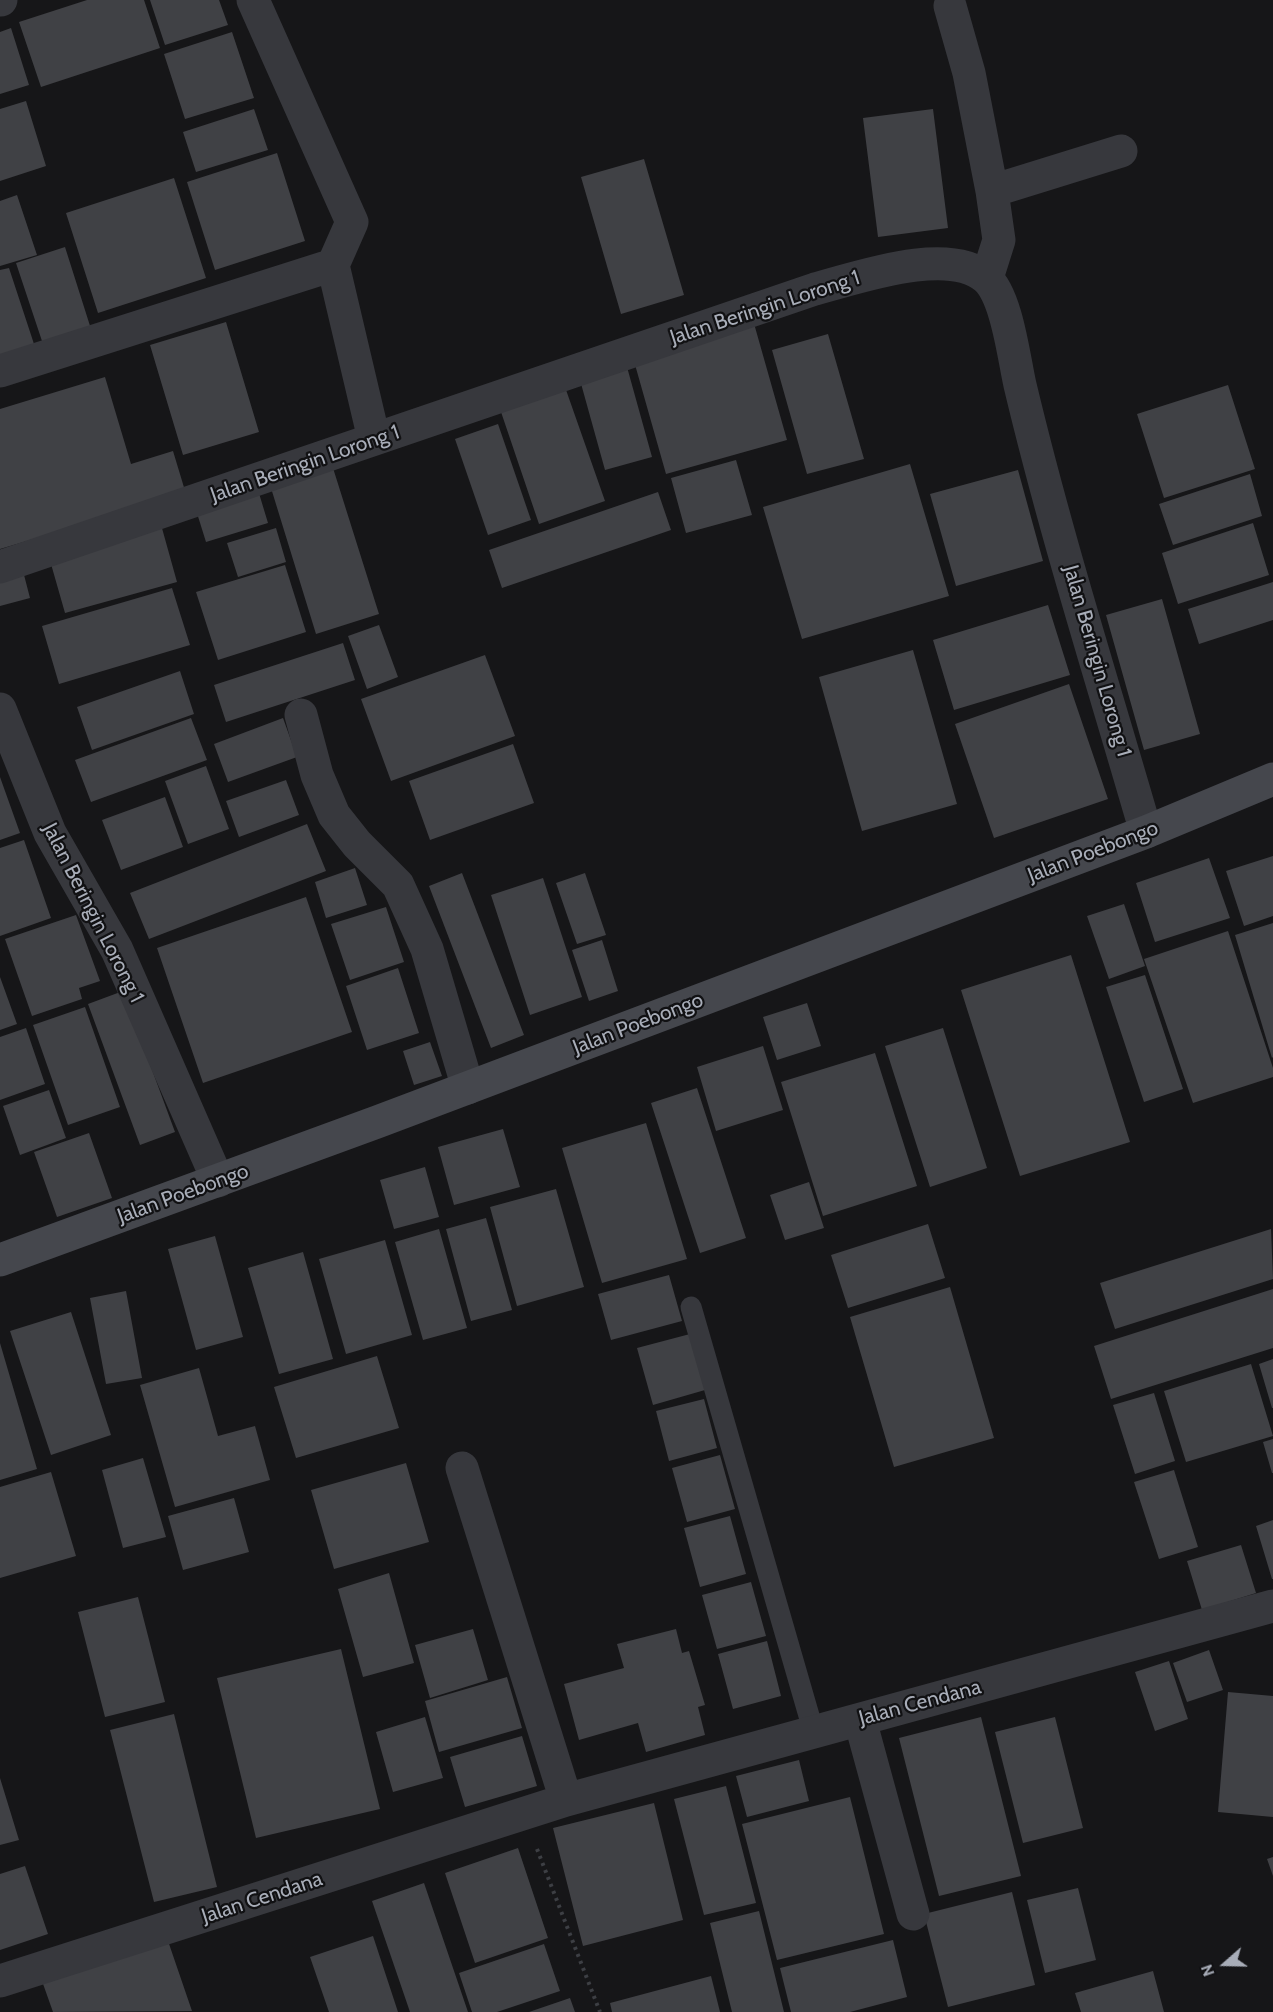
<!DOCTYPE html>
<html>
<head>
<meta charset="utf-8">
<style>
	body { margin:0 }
	#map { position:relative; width:1273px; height:2012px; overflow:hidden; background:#161618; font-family:Cabin,sans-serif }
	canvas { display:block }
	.north { position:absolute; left:1195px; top:1934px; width:60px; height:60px; -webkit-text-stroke:4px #111113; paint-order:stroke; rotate:250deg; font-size:16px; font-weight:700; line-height:24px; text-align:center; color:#a8adb8 }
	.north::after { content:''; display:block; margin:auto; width:21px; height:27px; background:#a8adb8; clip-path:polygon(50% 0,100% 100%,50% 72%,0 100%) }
</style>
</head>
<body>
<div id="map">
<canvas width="1273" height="2012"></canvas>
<div class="north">N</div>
</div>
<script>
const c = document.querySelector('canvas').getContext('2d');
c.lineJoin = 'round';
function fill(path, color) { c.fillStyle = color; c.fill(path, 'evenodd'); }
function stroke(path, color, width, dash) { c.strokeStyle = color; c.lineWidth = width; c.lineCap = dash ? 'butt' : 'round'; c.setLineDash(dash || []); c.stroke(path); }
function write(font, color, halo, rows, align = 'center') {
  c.font = font + ' Cabin,sans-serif'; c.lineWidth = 4.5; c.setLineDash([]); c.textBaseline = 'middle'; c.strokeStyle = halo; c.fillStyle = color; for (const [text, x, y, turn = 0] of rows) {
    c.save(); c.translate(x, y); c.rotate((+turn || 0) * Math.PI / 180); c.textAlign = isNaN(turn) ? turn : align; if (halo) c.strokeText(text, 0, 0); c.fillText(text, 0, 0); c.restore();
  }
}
const building = new Path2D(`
	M87 0H144L160 48 41 87 19 22Z
	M150 0H219L228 25 165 45Z
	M11 28 29 85 0 94V32Z
	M232 32 254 98 185 119 164 54Z
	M26 101 46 166 0 181V109Z
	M254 109 268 150 196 172 183 132Z
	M933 109 948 228 878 237 863 118Z
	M277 153 305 241 215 270 187 182Z
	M644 159 684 295 621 314 581 177Z
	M174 178 206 278 98 313 66 213Z
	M17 195 37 255 0 266V201Z
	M65 247 91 329 43 344 16 263Z
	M9 268 34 344 0 355V270Z
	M753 320 787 440 666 474 632 354Z
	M226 322 259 432 183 455 150 345Z
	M828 334 864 459 807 474 772 350Z
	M627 367 652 457 605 470 580 380Z
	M105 377 131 464 173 451 186 494 0 549V409Z
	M1228 385 1255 469 1164 498 1137 414Z
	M565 387 605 501 539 524 500 409Z
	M498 424 531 520 488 535 455 439Z
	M736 460 752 515 686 533 671 478Z
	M910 464 949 596 802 639 763 507Z
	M333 468 379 614 316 634 271 488Z
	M1018 470 1043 561 956 586 930 494Z
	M1250 474 1262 516 1173 545 1159 504Z
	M258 490 268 523 206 542 196 510Z
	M658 492 671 530 502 588 489 550Z
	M160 521 177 582 65 613 51 564Z
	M1253 523 1269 575 1178 604 1162 553Z
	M276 528 286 562 238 577 227 543Z
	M285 565 306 632 218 660 196 592Z
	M23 571 30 598 0 606V578Z
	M1273 582V620L1199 644 1188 609Z
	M172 588 190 645 59 684 42 626Z
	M1162 599 1200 734 1144 750 1106 615Z
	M1048 605 1070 675 954 710 933 640Z
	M379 625 398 677 367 689 348 636Z
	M343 643 355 680 226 722 214 685Z
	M913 650 957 804 862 831 819 677Z
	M485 655 515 736 391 781 361 699Z
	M180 671 194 714 92 750 77 707Z
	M1069 684 1108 799 994 838 955 724Z
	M191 718 207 760 91 802 75 760Z
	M283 718 297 757 228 782 214 744Z
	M513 744 534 803 430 840 409 781Z
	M206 766 229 829 188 844 165 781Z
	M0 777 20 833 0 840Z
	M286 780 299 815 239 837 226 801Z
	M165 797 183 847 121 870 102 820Z
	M307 824 326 871 149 939 130 893Z
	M24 840 51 918 0 936V848Z
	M1273 856V916L1244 926 1226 871Z
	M1209 858 1230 918 1155 942 1136 883Z
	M355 868 367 905 326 918 315 882Z
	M462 873 524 1035 491 1048 429 886Z
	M585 873 606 935 577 944 556 883Z
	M543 878 582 997 530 1015 491 895Z
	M306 897 352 1032 203 1083 157 948Z
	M1124 904 1145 966 1109 979 1087 916Z
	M386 907 404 962 350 980 331 924Z
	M76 915 100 981 79 988 82 999 32 1016 5 939Z
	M1273 923V1057L1272 1058 1235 935Z
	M1228 931 1273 1068V1077L1193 1103 1144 959Z
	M602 940 618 991 589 1001 572 950Z
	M1071 955 1130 1142 1020 1176 961 990Z
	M398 968 419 1033 367 1050 346 986Z
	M1145 975 1183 1089 1144 1102 1106 987Z
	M0 977 17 1024 0 1030Z
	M123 991 175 1132 140 1145 88 1004Z
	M807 1003 821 1046 777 1060 763 1017Z
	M85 1007 120 1107 68 1125 33 1025Z
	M26 1028 45 1084 0 1100V1037Z
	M943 1028 987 1168 930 1187 885 1046Z
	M430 1042 442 1076 414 1085 403 1051Z
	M763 1046 783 1110 716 1131 697 1067Z
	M875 1053 917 1186 823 1216 781 1082Z
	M697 1088 746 1238 700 1253 651 1103Z
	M49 1090 66 1138 20 1155 3 1106Z
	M646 1123 687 1259 602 1283 562 1148Z
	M503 1129 520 1187 454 1205 438 1147Z
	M89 1133 112 1198 57 1217 34 1152Z
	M425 1167 439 1217 394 1229 380 1180Z
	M809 1182 824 1228 785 1240 770 1195Z
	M556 1189 584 1287 517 1306 490 1207Z
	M486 1218 512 1310 471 1321 446 1229Z
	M928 1224 945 1278 848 1308 831 1255Z
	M439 1229 467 1328 423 1340 395 1242Z
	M1271 1229 1273 1279 1115 1329 1100 1283Z
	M215 1236 243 1337 196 1350 168 1249Z
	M385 1240 412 1335 346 1354 319 1259Z
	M303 1252 333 1359 279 1374 248 1268Z
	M669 1275 682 1321 611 1340 598 1294Z
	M950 1287 994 1438 894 1467 850 1317Z
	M1273 1289V1348L1111 1399 1094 1346Z
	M126 1291 142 1378 106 1384 90 1298Z
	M71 1312 111 1435 51 1455 10 1331Z
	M690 1334 705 1390 653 1405 637 1348Z
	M0 1343 37 1469 0 1480Z
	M377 1356 399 1428 296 1458 274 1387Z
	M1273 1359V1408H1272L1259 1364Z
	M1251 1364 1273 1436 1186 1462 1164 1391Z
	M199 1368 218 1436 255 1426 270 1480 175 1507 140 1385Z
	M1154 1393 1175 1461 1135 1474 1113 1405Z
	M704 1399 717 1448 669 1461 656 1411Z
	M1273 1439V1473H1272L1263 1442Z
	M720 1455 735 1509 687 1522 672 1468Z
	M143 1458 166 1537 123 1548 102 1470Z
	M406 1463 429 1542 334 1569 311 1490Z
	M1174 1470 1198 1547 1159 1559 1134 1482Z
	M51 1472 76 1556 0 1578V1487Z
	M234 1498 249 1552 183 1570 168 1516Z
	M730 1516 746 1574 700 1587 684 1528Z
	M1273 1520V1579H1272L1256 1526Z
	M1241 1545 1256 1593 1202 1610 1187 1561Z
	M389 1573 414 1663 363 1677 338 1589Z
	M751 1582 766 1636 717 1649 702 1595Z
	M138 1597 165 1702 105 1717 78 1612Z
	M473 1629 488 1680 430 1698 415 1645Z
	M676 1629 682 1653 689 1651 705 1705 698 1707 705 1735 646 1752 638 1723 579 1740 564 1684 624 1668 617 1644Z
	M767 1641 781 1696 733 1709 718 1654Z
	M341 1649 380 1809 256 1838 217 1678Z
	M1209 1650 1223 1690 1187 1702 1173 1663Z
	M1169 1661 1188 1719 1155 1731 1135 1672Z
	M507 1677 522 1728 439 1752 425 1701Z
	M1228 1692 1273 1696V1817L1218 1812Z
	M174 1714 217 1887 154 1902 110 1730Z
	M425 1717 443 1778 393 1792 376 1732Z
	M981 1717 1021 1876 939 1896 899 1738Z
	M1055 1717 1083 1828 1023 1843 995 1732Z
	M522 1736 537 1786 465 1807 450 1757Z
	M799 1760 809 1801 747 1817 736 1776Z
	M0 1778 19 1840 0 1845Z
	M726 1786 756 1903 704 1915 674 1799Z
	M850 1797 884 1934 777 1960 742 1824Z
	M654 1803 683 1920 583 1946 553 1828Z
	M518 1848 548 1938 475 1963 445 1873Z
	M1273 1857V1876L1267 1859Z
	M25 1866 48 1934 0 1950V1874Z
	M424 1883 468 2012H410L372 1901Z
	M1078 1888 1096 1960 1045 1973 1027 1900Z
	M1012 1892 1035 1985 948 2007 924 1914Z
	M759 1911 784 2012H732L710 1923Z
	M373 1936 398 2012H329L310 1957Z
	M167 1938 192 2011 53 2012 42 1981Z
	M893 1940 907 1997 850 2012H791L780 1968Z
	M544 1944 560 1991 497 2012H472L459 1973Z
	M1153 1971 1164 2012H1081L1075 1993Z
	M711 1976 720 2012H612L610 2003Z
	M570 1998 575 2012H529Z`);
const path = new Path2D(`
	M537 1849 600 2012`);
const service = new Path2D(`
	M691 1307 814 1733`);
const minor = new Path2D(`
	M0 0H1
	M253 0 352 222 333 265 374 439
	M950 6 969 73 992 191 999 240 987 278
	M992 191 1121 151
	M0 371 333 265
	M0 567 815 289C857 278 949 245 986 278 1007 296 1014 359 1020 385 1056 536 1103 683 1146 832
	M0 709 50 833 117 950 218 1181
	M301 715 317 775 334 815 357 844 398 885 427 949 468 1088
	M462 1468 566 1800
	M860 1720 913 1914
	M0 1981 566 1800 1273 1606`);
const secondary = new Path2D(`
	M0 1260 377 1122 1146 832 1273 779`);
const streetNames = [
	["Jalan Beringin Lorong 1",765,308,-18],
	["Jalan Beringin Lorong 1",305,464,-19],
	["Jalan Beringin Lorong 1",1097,661,74],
	["Jalan Poebongo",1093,852,-21],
	["Jalan Beringin Lorong 1",93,913,63],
	["Jalan Poebongo",638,1024,-21],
	["Jalan Poebongo",183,1194,-20],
	["Jalan Cendana",920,1703,-15],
	["Jalan Cendana",262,1898,-18]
];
fill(building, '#404145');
stroke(path, '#3d3f44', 4, [3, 4.5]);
stroke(service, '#37383d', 21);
stroke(minor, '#37383d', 33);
stroke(secondary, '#45474d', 33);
write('21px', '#a8adb8', '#111113', streetNames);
</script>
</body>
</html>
